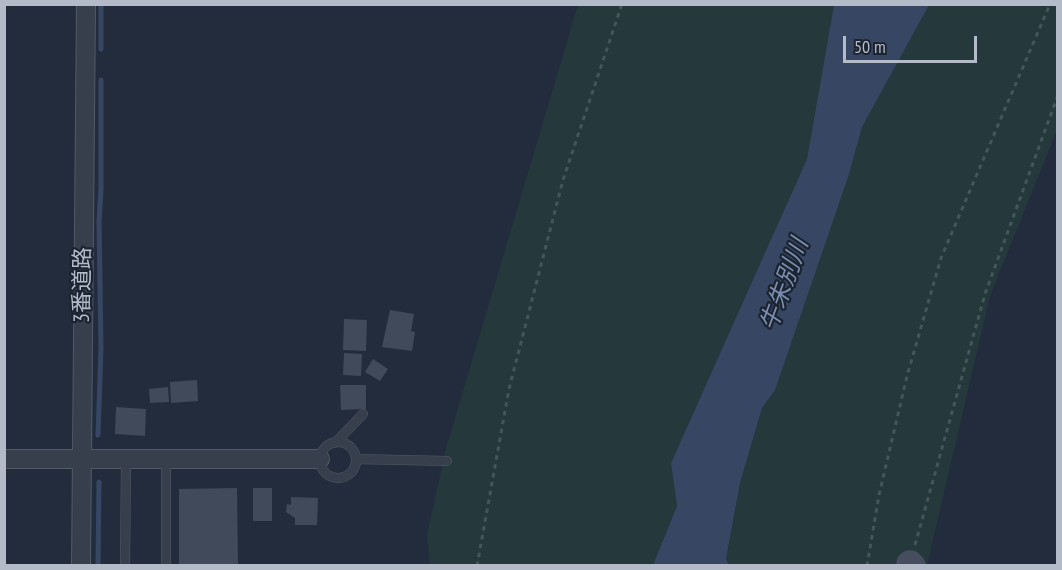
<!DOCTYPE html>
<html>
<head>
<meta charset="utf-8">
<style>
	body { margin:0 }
	#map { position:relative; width:1062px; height:570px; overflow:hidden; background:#232c3c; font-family:"PT Sans Narrow",sans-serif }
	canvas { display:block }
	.frame { position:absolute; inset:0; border:6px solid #b3bac8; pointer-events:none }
	.scale { position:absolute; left:843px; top:36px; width:134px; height:27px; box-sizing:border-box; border:3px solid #b3bac8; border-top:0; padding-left:8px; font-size:18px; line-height:21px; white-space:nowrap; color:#b3bac8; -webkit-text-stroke:4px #1c2431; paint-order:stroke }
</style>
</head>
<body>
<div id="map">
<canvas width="1062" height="570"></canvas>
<div class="frame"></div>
<div class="scale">50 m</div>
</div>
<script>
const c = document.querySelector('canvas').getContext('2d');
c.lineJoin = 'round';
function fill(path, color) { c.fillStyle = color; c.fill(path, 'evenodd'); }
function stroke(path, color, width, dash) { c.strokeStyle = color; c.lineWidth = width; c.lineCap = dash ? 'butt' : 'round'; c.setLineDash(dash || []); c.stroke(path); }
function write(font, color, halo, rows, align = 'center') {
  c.font = font + ' "PT Sans Narrow","Noto Sans JP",sans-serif'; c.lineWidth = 4.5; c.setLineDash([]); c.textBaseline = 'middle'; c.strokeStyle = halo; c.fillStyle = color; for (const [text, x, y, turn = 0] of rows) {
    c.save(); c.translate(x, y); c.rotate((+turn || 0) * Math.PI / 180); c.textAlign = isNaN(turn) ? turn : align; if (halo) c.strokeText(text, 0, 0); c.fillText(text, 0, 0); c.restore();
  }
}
const green = new Path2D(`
	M578 5H834L807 159 671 463 677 505 653 565H430L427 535 447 445Z
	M929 5H1057V130L990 296 927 565 729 566 726 559 740 483 762 408 775 390 862 127Z`);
const water = new Path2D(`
	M834 5H929L862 127 848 177 775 390 762 408 740 483 726 559 729 565H653L677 506 671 463 807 159Z`);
const stream = new Path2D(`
	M101 49V4
	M98 435 101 348 99 221 101 189V80
	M98 566 99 482`);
const building = new Path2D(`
	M390 310 414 314 411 331 415 332 412 351 382 347Z
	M344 319 367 320 366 351 343 350Z
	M344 353 362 354 361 376 343 375Z
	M373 359 388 369 380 381 365 372Z
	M197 380 198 401 171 403 170 382Z
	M340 385H366V409L341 410Z
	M168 387 169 402 150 403 149 389Z
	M116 407 146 409 145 436 115 434Z
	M237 488 238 566H179V489Z
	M253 488H272V521H253Z
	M291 497 318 498 317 525H295V518L286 512 287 504 291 505Z`);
const path = new Path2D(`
	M915 545 985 294 1058 95
	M477 566 509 389 563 180 622 4
	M867 566 879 495 907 376 941 258 1050 4`);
const lane = new Path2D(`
	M320 460a18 18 0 1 1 36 0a18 18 0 1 1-36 0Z
	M335 443 363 414
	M356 459 447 461
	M125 566 126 459
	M166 566V459`);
const street = new Path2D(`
	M4 459H320
	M81 566 86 4`);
const secondary = new Path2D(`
	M910 564 912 566`);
const streetNames = [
	["3番道路",83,285,-89]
];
const waterNames = [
	["牛朱別川",785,285,-70]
];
fill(green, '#25393d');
fill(water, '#374763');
stroke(stream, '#374763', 5);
fill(building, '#404a5b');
stroke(lane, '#525a67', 10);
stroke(street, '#525a67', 20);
stroke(secondary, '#525a67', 27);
stroke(path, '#43565a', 3, [4.5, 4.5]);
stroke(lane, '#373f4c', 9);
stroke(street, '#373f4c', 18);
stroke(secondary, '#454d5f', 26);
write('22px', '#b3bac8', '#1c2431', streetNames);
write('italic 24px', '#7b8eaf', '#1c2431', waterNames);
</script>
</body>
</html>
